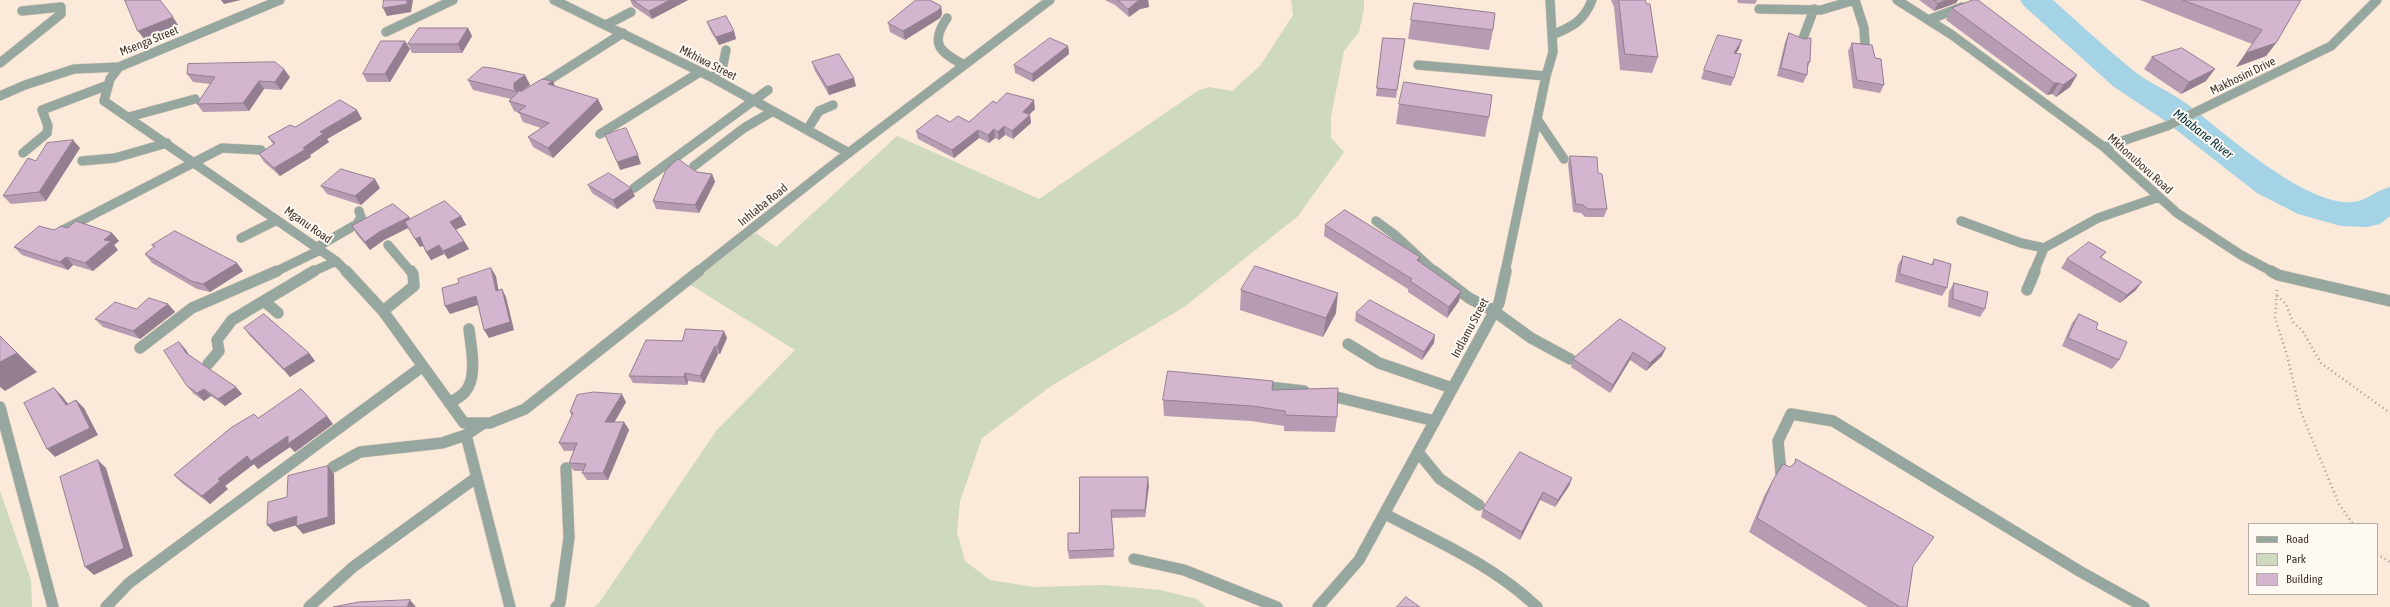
<!DOCTYPE html>
<html>
<head>
<meta charset="utf-8">
<style>
	body { margin:0 }
	#map { position:relative; width:2390px; height:607px; overflow:hidden; background:#fbe9d9; font-family:"Asap Condensed",sans-serif }
	canvas { display:block }
	.legend { position:absolute; left:2248px; top:523px; width:130px; height:72px; box-sizing:border-box; background:#fff9f3; border:1px solid #b4aba3; margin:0; padding:5px 7px; list-style:none; font-size:12px; color:#43372c }
	.legend li { display:flex; align-items:center; gap:8px; height:20px }
	.legend b { width:20px; border:1px solid #b4aba3 }
</style>
</head>
<body>
<div id="map">
<canvas width="2390" height="607"></canvas>
<ul class="legend">
<li><b style="height:5px;background:#96a79f"></b>Road</li>
<li><b style="height:11px;background:#ced9bf"></b>Park</li>
<li><b style="height:11px;background:#d3b5cf"></b>Building</li>
</ul>
</div>
<script>
const c = document.querySelector('canvas').getContext('2d');
c.lineJoin = 'round';
function fill(path, color) { c.fillStyle = color; c.fill(path, 'evenodd'); }
function stroke(path, color, width, dash) { c.strokeStyle = color; c.lineWidth = width; c.lineCap = dash ? 'butt' : 'round'; c.setLineDash(dash || []); c.stroke(path); }
function write(font, color, halo, rows, align = 'center') {
  c.font = font + ' "Asap Condensed",sans-serif'; c.lineWidth = 4; c.setLineDash([]); c.textBaseline = 'middle'; c.strokeStyle = halo; c.fillStyle = color; for (const [text, x, y, turn = 0] of rows) {
    c.save(); c.translate(x, y); c.rotate((+turn || 0) * Math.PI / 180); c.textAlign = isNaN(turn) ? turn : align; if (halo) c.strokeText(text, 0, 0); c.fillText(text, 0, 0); c.restore();
  }
}
const green = new Path2D(`
	M1291 0H1364V9L1359 32 1344 51 1331 117V138L1344 152 1298 216 1184 307 1051 386 982 438 960 501 957 532 965 561 990 580 1034 587 1105 585 1160 590 1197 599 1206 607H594L599 603 717 430 795 350 686 282 738 241 756 233 776 247 897 136 1039 199 1199 90 1209 87 1232 91 1260 66 1293 15Z
	M0 491 31 580 32 607H0Z`);
const river = new Path2D(`
	M2020 0H2053C2080 24 2107 49 2135 72 2151 84 2171 92 2187 104 2226 134 2294 196 2343 202 2366 204 2369 193 2390 187V216L2380 224 2367 227 2341 226 2298 214 2257 193 2161 118 2114 87 2024 6Z`);
const path = new Path2D(`
	M2277 290 2275 318 2287 355 2300 410 2339 504 2353 524
	M2277 296 2286 304 2293 322 2302 330 2321 363 2390 413
	M2377 554 2390 562`);
const minorFar1 = new Path2D(`
	M554 0 713 78 849 153
	M1855 0 1864 28 1865 44
	M1897 0 1952 35 2104 147 2177 213 2241 255 2273 272
	M1759 9 1821 10 1855 0
	M947 18C929 44 940 52 964 65
	M1928 20 1962 7
	M606 25 631 12
	M386 32 453 0
	M1552 35C1572 27 1584 21 1592 0
	M1802 41 1814 9
	M0 63 61 14V7L22 11
	M1418 65 1546 76
	M119 67 110 79 104 101 336 261 347 272
	M713 78 723 65 726 50
	M538 87 623 33
	M0 96 25 85 74 69 119 67 280 0
	M129 117 195 99
	M1537 119 1564 159
	M807 130 819 111 833 105
	M600 134 700 72
	M2104 147 2167 126 2331 46 2377 0
	M23 153 47 133 48 126 42 110 108 85
	M82 161 115 158 167 143
	M694 166 744 128 773 111
	M634 188 768 90
	M1376 221 1395 235 1435 272
	M1961 221 2021 243 2044 248
	M63 230 222 148 261 150
	M241 238 277 220
	M388 245 411 272
	M317 247 357 224 361 217 359 211
	M275 272 320 250
	M312 272 336 261
	M697 272 830 167 1050 0
	M1505 272 1546 76 1553 52 1550 0
	M2034 272 2044 248 2098 218 2159 197`);
const minor = new Path2D(`
	M346 271 383 311 464 423H490L525 409 699 271
	M1434 271 1469 298 1494 311 1531 338 1570 359
	M2271 271 2278 275 2390 301
	M2027 290 2035 271
	M264 301 278 313
	M383 311 414 286 413 274 411 271
	M1348 344 1379 363 1452 388
	M140 348 192 308 277 271
	M208 364 219 351 217 340 232 320 314 271
	M1259 386 1304 391
	M1324 394 1435 421
	M449 403C454 400 461 397 465 392 478 377 471 347 469 329
	M0 407 53 607
	M466 435 510 607
	M1418 452 1440 479 1479 505
	M333 467 360 452 442 443 466 435 484 423
	M1781 474 1778 441 1791 414 1833 421 2081 572 2144 607
	M1385 514C1438 542 1493 565 1537 607
	M1134 559 1184 570 1277 607
	M106 607 129 583 423 366
	M309 607 353 567 477 477
	M556 607 560 603 569 538 566 468
	M1318 607 1359 560 1499 303 1506 271`);
const wall = new Path2D(`
	M630 0H688L652 19 633 6Z
	M1105 0H1148L1149 7 1140 9 1129 17 1115 5Z
	M1611 0H1645L1658 57 1652 73 1620 70 1614 7Z
	M1737 0H1757L1755 4 1738 3Z
	M1919 0H1958L1956 3 1934 11Z
	M2140 0H2301L2276 43 2266 56 2236 67 2252 44Z
	M941 6 942 14 940 18 905 40 890 32 888 23Z
	M1952 8 2077 75 2070 87 2056 97 2052 94 2047 95 1946 20Z
	M1411 20 1493 30 1489 50 1408 39Z
	M707 22 734 31 736 39 719 45 710 30Z
	M468 28 472 36 462 53H412L408 44Z
	M1789 33 1810 62 1807 69V75L1803 83 1777 76 1785 42Z
	M1383 38 1405 39 1396 98 1376 96Z
	M1852 43 1875 58 1884 85 1880 93 1853 88 1848 51Z
	M1068 46 1069 54 1033 82 1015 73 1014 65Z
	M410 49 390 82H367L363 74Z
	M1739 49 1736 53 1734 78 1731 86 1701 79 1704 70Z
	M2152 57 2206 81 2181 94 2144 69Z
	M812 62 856 86 829 95 815 71Z
	M187 74 290 77 281 90 264 89 249 111 203 112 197 104 210 84 193 82Z
	M525 75 530 85 522 91 555 86 603 109 553 158 533 147 528 137 541 128 523 122 519 113 514 111 509 101 511 99 473 90 468 80Z
	M996 103 1035 109 1029 114 1030 115 1031 123 1013 139 1005 135 999 140 995 138 989 143 979 138 954 158 918 139 916 131 950 122H969Z
	M1399 104 1489 117 1485 137 1396 124Z
	M362 119 327 139 329 142 310 155 311 157 280 176 264 162 259 154 273 144 268 137 295 127Z
	M80 148 46 201 11 204 3 196 36 161Z
	M1570 156 1598 173 1607 209 1604 217H1585L1581 213 1573 212 1568 164Z
	M697 172 712 174 715 182 699 213 656 209 653 201Z
	M588 185 635 196 617 209 592 193Z
	M321 186 380 188 361 205 327 194Z
	M461 216 466 225 456 229 469 249 448 259 444 254 431 260 426 252 423 246 420 247 408 228 384 240 370 250 357 235 352 226 409 217 410 219Z
	M1325 225 1420 257 1419 262 1461 291 1459 301 1447 318 1408 292V289L1324 236Z
	M67 228 112 233 119 241 114 245 118 250 93 271 73 265 68 270 22 255 14 247 54 230Z
	M152 245 243 271 210 292 197 289 152 263 145 254 154 247Z
	M2106 252 2101 258 2136 290 2120 303 2061 268 2067 259Z
	M1903 256 1931 265 1934 259 1947 288 1942 296 1895 282 1898 265Z
	M1954 283 1985 309 1980 317 1948 307 1949 291Z
	M1241 290 1336 313 1323 337 1240 310Z
	M168 304 175 312 140 339 103 327 95 319 136 309Z
	M1356 313 1434 343 1422 360 1355 321Z
	M2079 314 2096 329 2119 360 2112 369 2062 346 2072 323Z
	M1620 319 1662 356 1646 371 1630 360 1610 393 1571 367 1573 359Z
	M244 328 309 353 315 361 290 377 250 336Z
	M727 338 720 354H718L704 383 688 381 687 385 633 383 629 376 682 341Z
	M179 342 186 350 189 355 242 394 225 406 211 396 204 401 194 394 187 386Z
	M1272 390 1337 417 1335 432 1284 431V426L1251 421 1164 416 1163 400Z
	M626 402 614 422H624L629 430 608 480H587L582 473 583 471H574L569 463 574 451H564L559 443 572 416 570 412Z
	M258 418 333 424 295 452 290 447 258 469 254 464 225 486 228 489 210 504 182 483 174 475Z
	M1796 459 1913 566 1907 607H1868L1749 532 1765 494 1773 480 1793 465Z
	M1572 478 1569 486 1555 507 1540 500 1520 540 1481 517 1483 509Z
	M1149 485 1145 517 1112 518 1114 557 1069 559 1068 551 1079 533Z`);
const shadedWall = new Path2D(`
	M221 0H241L224 4Z
	M407 0H413L411 12 387 16 383 8Z
	M670 0H688L652 19 649 11Z
	M1139 0H1148L1149 7 1140 9 1129 17 1128 9Z
	M1947 0H1958L1956 3 1934 11 1938 3Z
	M941 6 942 14 940 18 905 40 903 31Z
	M173 17 178 25 144 39 138 31Z
	M468 28 472 36 462 53 458 44Z
	M734 31 736 39 719 45 716 37Z
	M1742 40 1739 49 1731 61 1734 53Z
	M405 41 410 49 390 82 385 74Z
	M2276 43 2266 56 2236 67 2246 53Z
	M1068 46 1069 54 1033 82 1032 74Z
	M284 69 290 77 281 90 275 82Z
	M2215 69 2206 81 2181 94 2189 82Z
	M525 75 530 85 519 93 518 92 515 91 514 89V83Z
	M2077 75 2070 87 2056 97 2063 85Z
	M854 78 856 86 829 95 827 87Z
	M259 81 264 89 249 111 243 103Z
	M553 81 557 91 548 84Z
	M2054 83H2059L2052 94 2047 95Z
	M598 99 603 109 553 158 548 148Z
	M1034 100 1035 109 1025 119 1030 115 1031 123 1013 139 1012 131 1023 112Z
	M357 110 362 119 327 139 329 142 310 155 311 157 280 176 274 168 303 148 320 132Z
	M1004 126 1005 135 999 140 998 132Z
	M994 129 995 138 989 143 988 135Z
	M978 130 979 138 954 158 952 150Z
	M73 140 80 148 46 201 39 192Z
	M638 155 641 164 620 170 617 162Z
	M712 174 715 182 699 213 695 205Z
	M375 179 380 188 361 205 355 196Z
	M631 188 635 196 617 209 613 200Z
	M461 216 466 225 455 230 450 222Z
	M409 217 414 225 384 240 370 250 365 242 379 232Z
	M112 233 119 241 114 245 118 250 93 271 85 263 104 240Z
	M420 237 425 245 420 247 415 239Z
	M464 241 469 249 448 259 443 251Z
	M439 245 444 254 431 260 426 252Z
	M66 257 73 265 68 270 60 262Z
	M1420 257 1418 267 1417 260Z
	M237 263 243 271 210 292 203 284Z
	M491 268 496 276 500 299 496 291Z
	M2142 282 2136 290 2120 303 2127 295Z
	M502 289 506 297 514 330 489 338 484 330Z
	M1461 291 1459 301 1447 318 1449 307Z
	M1338 293 1336 313 1323 337 1326 318Z
	M476 296 481 304 450 314 445 306Z
	M168 304 175 312 140 339 133 331Z
	M724 331 727 338 720 354 717 347Z
	M1435 335 1434 343 1422 360 1424 352Z
	M0 336 37 372 5 391 0 387Z
	M179 342 186 350 193 361 186 353Z
	M715 346 718 354 704 383 700 376Z
	M1666 348 1662 356 1646 371 1650 363Z
	M1633 352 1630 360 1610 393 1613 385Z
	M309 353 315 361 290 377 284 369Z
	M685 373 688 381 687 385 684 377Z
	M236 387 242 394 225 406 218 399Z
	M54 388 62 396 75 413 66 405Z
	M204 389 211 396 204 401 197 393Z
	M622 394 626 402 610 430 605 422Z
	M76 400 84 408 98 435 55 457 47 449Z
	M327 416 333 424 295 452 290 447 258 469 254 464 225 486 228 489 210 504 202 496 218 479 247 456Z
	M624 422 629 430 608 480 603 473Z
	M98 460 106 468 133 556 94 575 85 567Z
	M328 466 334 474 335 524 303 534 296 526Z
	M1148 477 1149 485 1145 517V510Z
	M1572 478 1569 486 1555 507 1558 500Z
	M1543 492 1540 500 1520 540 1522 532Z
	M297 516 304 523 274 532 267 525Z
	M410 600 416 607H407Z`);
const building = new Path2D(`
	M125 0H160L173 17 138 31Z
	M384 0H407V4L383 8Z
	M633 0H670L649 11Z
	M916 0H930L941 6 939 10 903 31 888 23Z
	M1118 0H1142H1139L1128 9Z
	M1619 0H1645L1647 4H1650L1658 57 1625 54Z
	M1934 0H1947L1938 3Z
	M1973 0H1978L2077 75 2063 85 2059 83H2054L1952 8Z
	M2183 0H2301L2276 43 2246 53 2262 30Z
	M1414 3 1495 13 1493 30 1411 20Z
	M726 16 734 31 716 37 707 22Z
	M419 28H468L458 44H408Z
	M1789 33 1804 39 1811 38 1810 62H1808L1807 75 1781 68Z
	M1718 35 1742 40 1734 53 1741 54 1734 78 1704 70Z
	M1050 38 1068 46 1032 74 1014 65Z
	M1383 38 1405 39 1397 90 1377 88Z
	M381 41H405L385 74H363Z
	M1852 43 1872 45 1875 58 1881 59 1884 85 1857 80Z
	M2182 48 2215 69 2189 82 2152 57Z
	M839 54 854 78 827 87 812 62Z
	M275 62 284 69 275 82 259 81 243 103 197 104 215 77 187 74 188 64Z
	M483 67 492 68 525 75 514 83V89L517 91H522L542 79 553 81 548 84 598 99 548 148 528 137 549 123 518 112 526 106 509 101 518 92 468 80Z
	M1404 82 1492 95 1489 117 1399 104Z
	M1007 93 1034 100 1023 112 1030 115 1012 131 1004 126 998 132 994 129 988 135 978 130 952 150 916 131 937 115 950 122 958 116 969 122 993 101 996 103Z
	M340 100 357 110 320 132 324 133 303 148 306 149 274 168 259 154 275 143 268 137 290 125 295 127Z
	M626 128 638 155 617 162 605 135Z
	M73 140 39 192 3 196 28 158 36 161 47 143Z
	M1570 156 1597 157 1598 173 1602 174 1607 209H1588L1583 205 1576 204Z
	M678 159 697 172 712 174 695 205 653 201 666 170Z
	M341 169 375 179 355 196 321 186Z
	M609 173 631 188 613 200 588 185Z
	M445 201 461 216 450 222 464 241 443 251 439 245 426 252 420 237 415 239 405 222Z
	M393 204 409 217 379 232 365 242 352 226Z
	M1345 210 1420 257 1417 260 1461 291 1449 307 1410 281 1412 279 1325 225Z
	M76 221 112 233 104 240 111 241 85 263 66 257 60 262 14 247 39 226 54 230 61 226 67 228Z
	M175 231 237 263 203 284 191 281 145 254 155 246 152 245Z
	M2089 242 2106 252 2100 257 2142 282 2127 295 2067 259Z
	M1903 256 1933 265 1934 259 1951 264 1947 288 1900 274Z
	M1255 266 1338 293 1326 318 1241 290Z
	M491 268 496 291 502 289 510 322 484 330 476 296 445 306 442 288 459 283 458 279Z
	M1954 283 1988 292 1985 309 1953 299Z
	M149 298 168 304 133 331 95 319 115 302 136 309Z
	M1370 300 1435 335 1424 352 1356 313Z
	M264 314 309 353 284 369 244 328Z
	M2079 314 2098 323 2096 329 2127 342 2119 360 2068 338Z
	M1620 319 1666 348 1650 363 1633 352 1613 385 1573 359Z
	M686 329 724 331 717 347 715 346 700 376 685 373 684 377 629 376 646 340 682 341Z
	M0 336 17 353 0 362Z
	M179 342 186 353 236 387 218 399 204 389 197 393 187 386 164 351Z
	M1168 371 1273 381 1272 390 1338 388 1337 417 1286 415 1285 411 1252 406 1163 400Z
	M54 388 66 405 76 400 90 428 47 449 24 403Z
	M301 389 327 416 288 444V436L251 461 247 456 218 479 220 481 202 496 174 475 232 427 254 414 258 418Z
	M594 392 622 394 605 422H624L603 473H582L586 464 569 463 577 443H559L573 413 570 412 577 395Z
	M1520 452 1572 478 1558 500 1543 492 1522 532 1483 509Z
	M1796 459 1934 537 1913 566 1907 607H1900L1757 518 1773 480 1783 464 1790 467 1795 463Z
	M98 460 124 548 85 567 60 477Z
	M328 466V517L296 526 297 516 267 525 268 502 287 497 288 476Z
	M1080 477H1148L1145 510H1111L1114 549 1068 551V533H1079Z
	M1406 597 1420 607H1397Z
	M410 600 407 607H333L359 602Z`);
const streetNames = [
	["Msenga Street",149,41,-22],
	["Mkhiwa Street",708,63,27],
	["Makhosini Drive",2243,76,-26],
	["Mkhonubovu Road",2140,164,42],
	["Inhlaba Road",763,205,-39],
	["Mganu Road",308,225,35],
	["Indlamu Street",1470,328,-62]
];
const waterNames = [
	["Mbabane River",2203,134,38]
];
fill(green, '#ced9bf');
fill(river, '#a3d3e5');
stroke(minorFar1, '#d6c5b6', 10);
stroke(minor, '#d6c5b6', 12);
stroke(path, '#a7988a', 2.5, [1, 3.5]);
stroke(minorFar1, '#96a79f', 9);
stroke(minor, '#96a79f', 11);
fill(wall, '#b59cb2');
fill(shadedWall, '#947f91');
fill(building, '#d3b5cf');
stroke(building, '#947f91', 1);
write('12px', '#43372c', '#fff9f3', streetNames);
write('italic 13px', '#04323f', '#fff9f3', waterNames);
</script>
</body>
</html>
